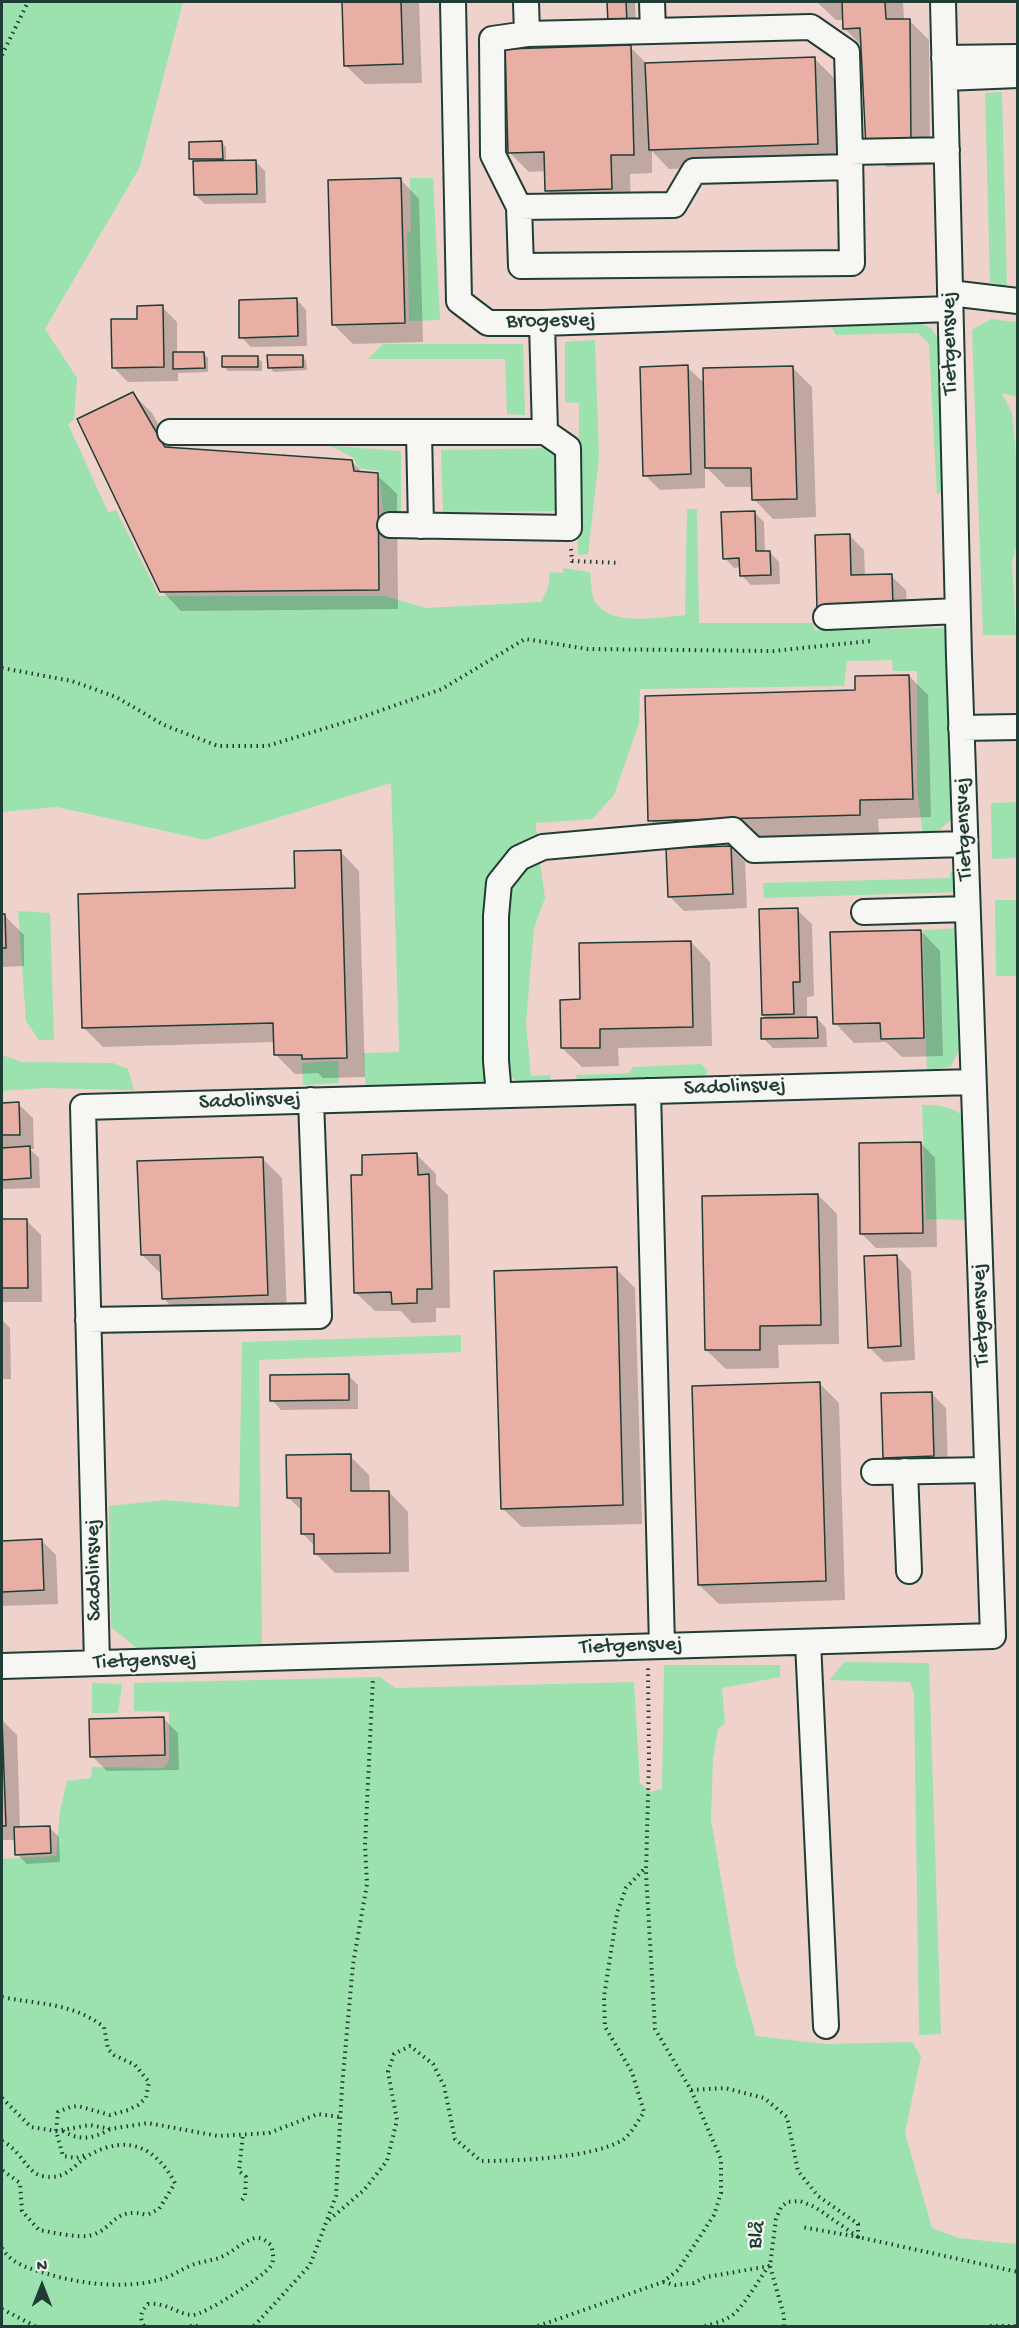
<!DOCTYPE html>
<html>
<head>
<meta charset="utf-8">
<style>
	body { margin:0 }
	#map { position:relative; width:1019px; height:2328px; overflow:hidden; background:#f2e1db; font-family:"Gochi Hand",sans-serif }
	canvas { display:block }
	.frame { position:absolute; inset:0; border:3px solid #1f3d34; pointer-events:none }
	.north { position:absolute; left:12px; top:2256px; width:60px; height:60px; -webkit-text-stroke:4px #f6f6f2; paint-order:stroke; rotate:0deg; font-size:16px; font-weight:700; line-height:24px; text-align:center; color:#1f3d34 }
	.north::after { content:''; display:block; margin:auto; width:21px; height:27px; background:#1f3d34; clip-path:polygon(50% 0,100% 100%,50% 72%,0 100%) }
</style>
</head>
<body>
<div id="map">
<canvas width="1019" height="2328"></canvas>
<div class="frame"></div>
<div class="north">N</div>
</div>
<script>
const c = document.querySelector('canvas').getContext('2d');
c.lineJoin = 'round';
function fill(path, color) { c.fillStyle = color; c.fill(path, 'evenodd'); }
function stroke(path, color, width, dash) { c.strokeStyle = color; c.lineWidth = width; c.lineCap = dash ? 'butt' : 'round'; c.setLineDash(dash || []); c.stroke(path); }
function write(font, color, halo, rows, align = 'center') {
  c.font = font + ' "Gochi Hand",sans-serif'; c.lineWidth = 4.5; c.setLineDash([]); c.textBaseline = 'middle'; c.strokeStyle = halo; c.fillStyle = color; for (const [text, x, y, turn = 0] of rows) {
    c.save(); c.translate(x, y); c.rotate((+turn || 0) * Math.PI / 180); c.textAlign = isNaN(turn) ? turn : align; if (halo) c.strokeText(text, 0, 0); c.fillText(text, 0, 0); c.restore();
  }
}
const built = new Path2D(`
	M183 2H1017L1018 371 1012 396 1018 397 1017 2244 959 2238 771 2171 651 1960 634 1682 2 1948V812L57 807 205 840 391 782 399 1052 535 830 540 614 216 668 2 403 140 167Z`);
const green = new Path2D(`
	M2 2H183L140 167 45 329 77 378 74 420 68 424 108 512 116 510 159 596H385L426 608 541 602 548 588 550 572 563 573V568L590 572C591 580 591 592 594 600 609 628 660 617 685 615L687 509H697L699 623H812L815 630 948 628 951 820 939 830 923 834 917 788V671H893L892 660 847 661 844 686 640 689 639 723 614 795 592 819 536 823V830L540 839 506 860 490 1080 483 1086 366 1088 363 1053 399 1052 391 783 205 840 57 807 2 812Z
	M1002 92 1007 287 990 282 985 93Z
	M410 178H433L440 320 409 321 407 232H411Z
	M991 319 1017 322V397L1002 393 1012 413 1017 467 1018 540 1012 562 1016 635H983L972 330Z
	M915 321 931 328 939 340 946 486 937 495 929 344 918 333 836 335 831 326Z
	M595 340 599 457 588 554 578 555 579 403 565 402V342Z
	M383 344H523L525 415 507 414 505 359H368Z
	M331 446 401 451V513L383 511 379 471 358 468 354 458Z
	M555 448 557 511 443 512 441 450Z
	M1017 802V858L992 859 991 803Z
	M540 862 545 898 534 928 526 1023 531 1076 551 1075 548 1085 527 1084 513 1079 507 1067V892L526 868Z
	M950 872H958V892L764 898 763 883 950 878Z
	M995 900H1017V976H996Z
	M18 911 50 913 54 1040H39L26 1021Z
	M961 928 964 1040 951 1066 927 1072 923 930Z
	M2 1055 22 1062 113 1063 128 1069 134 1090 45 1088 2 1091Z
	M338 1061 339 1083 303 1085 302 1063Z
	M701 1064 708 1071 703 1078 578 1083 576 1075 629 1073 633 1067Z
	M922 1105C939 1105 950 1106 964 1116L967 1220 926 1219Z
	M461 1335V1352L259 1360 262 1644 139 1650 111 1627 109 1506 165 1500 239 1507 242 1342Z
	M844 1662 929 1663 941 2034 919 2035 914 1693 910 1682 830 1680Z
	M664 1665H780V1677L722 1688 725 1723 718 1729 713 1759 711 1820 736 1965 756 2036 825 2044 912 2042 921 2056 905 2133 932 2228 959 2238 1017 2244V2326H2V1835L3 1859 56 1856 60 1811 67 1781 91 1778 92 1767 164 1768 169 1761V1712L134 1711V1683L380 1677 395 1688 634 1682 640 1783 650 1792 662 1789Z
	M92 1683 122 1684 118 1713H92Z`);
const shadow = new Path2D(`
	M343 2H419L422 83 365 84 345 65Z
	M608 2H635L636 31 609 22Z
	M817 2H903L904 21 909 20 929 40 930 165 887 167 867 148 863 47 844 28V20H836Z
	M630 47 647 64 815 59 834 78 837 163 669 169 652 151V173L630 174 631 208 566 209 546 190V171L529 172 509 152Z
	M222 143 226 147V162L255 161 265 171 266 203 205 204 195 195V163L190 159Z
	M400 179 419 199 423 342 353 344 333 324Z
	M297 300 306 310 307 346 251 347 241 337Z
	M162 307 177 322V354L203 353 208 358V372L178 373V381L128 382 113 367 139 320Z
	M302 356 306 361 307 370 274 372 269 367Z
	M257 357 262 362V371H228L224 367Z
	M687 367 705 384 793 368 812 387 816 517 773 519 754 499 753 487H726L705 466V488L660 490 645 475Z
	M132 393 152 413 173 449 352 462 364 474 377 475 397 494 398 609 181 611 162 591Z
	M754 512 764 522 765 553 770 552 779 562 780 584 751 585 741 575V567L734 568 725 558Z
	M850 536 864 550 865 576H891L906 590 907 621 833 623Z
	M909 676 928 695 931 817 878 819 879 834 669 840 650 820 856 692Z
	M730 847 745 862 747 908 684 911 669 896Z
	M340 851 359 871 365 1077 323 1078 318 1073 295 1074 276 1055 275 1042 103 1047 84 1028 297 889Z
	M797 910 812 924 814 996 807 997V1019L817 1018 826 1028 827 1047 773 1048 763 1038 768 1020 763 1015Z
	M2 915H4L24 935V966L2 967Z
	M921 931 940 951 943 1056 902 1057 886 1042 854 1043 835 1023Z
	M691 942 710 962 712 1046 618 1048 619 1066 582 1067 562 1048 581 1001Z
	M2 1104H18L33 1118 34 1149H30L39 1158 40 1188 2 1189Z
	M921 1143 935 1158 937 1247 876 1248 862 1234Z
	M417 1155 436 1174V1184L448 1195 450 1308H436V1322L412 1323 401 1311H375L355 1292 364 1176Z
	M263 1159 282 1178 287 1314 183 1318 163 1298 161 1274 142 1255Z
	M818 1195 837 1214 839 1344 778 1345 779 1368 726 1369 706 1350Z
	M26 1220 41 1235 42 1302H2V1221Z
	M897 1256 911 1271 915 1360 884 1362 869 1347Z
	M616 1269 635 1288 642 1524 522 1527 502 1508Z
	M2 1320 10 1328 11 1379H2Z
	M348 1375 358 1385V1409L281 1410 272 1400Z
	M820 1384 839 1403 845 1600 719 1604 699 1585Z
	M931 1393 946 1408 948 1470 899 1472 885 1458Z
	M350 1456 369 1475 370 1492H389L408 1512 409 1572 335 1573 316 1554 315 1546 302 1533V1511L288 1497Z
	M42 1541 56 1555 58 1604 2 1606V1542Z
	M164 1719 178 1733 179 1770 107 1771 92 1756Z
	M2 1720 17 1735 20 1829 49 1827 59 1837 60 1862 27 1864 17 1854 16 1840H2Z`);
const building = new Path2D(`
	M342 2H401L403 64 344 66Z
	M607 2H626L627 22 608 23Z
	M842 2H885L886 19H910L911 147 866 148 860 28 843 29Z
	M631 45 634 155H611L612 189 545 191 544 152 508 153 505 49Z
	M815 57 818 144 649 150 645 63Z
	M222 141 223 159H189V142Z
	M256 160 257 194 194 195 193 161Z
	M401 178 405 323 332 325 328 180Z
	M297 298 298 336 239 338V300Z
	M163 305 164 367 112 368 111 319H137V306Z
	M173 352H204L205 368 173 369Z
	M267 355H303V367L268 368Z
	M222 356H258V367H222Z
	M688 365 691 474 643 476 640 367Z
	M793 366 797 499 752 500 751 468H705L703 368Z
	M133 392 165 447 352 460 354 471 378 473 379 590 160 592 77 419Z
	M755 511 756 551H770L771 575 740 576 739 558 723 559 721 512Z
	M850 534 851 575 892 574 893 607 817 609 815 535Z
	M909 675 913 799 860 800V815L648 821 645 696 855 690V676Z
	M731 846 733 894 668 897 666 848Z
	M341 850 347 1058 302 1059V1055H274L273 1023 82 1028 78 894 295 888 294 851Z
	M798 908 800 982H793L794 1014 762 1015 759 909Z
	M2 914H5L6 948H2Z
	M921 930 924 1038 881 1039 880 1023 833 1024 830 932Z
	M691 941 693 1027 600 1029V1048H561L560 1000 580 999 579 943Z
	M817 1017 818 1038 761 1039V1018Z
	M19 1102 20 1135H2V1103Z
	M921 1142 923 1233 860 1234 859 1143Z
	M30 1146 31 1178 2 1180V1148Z
	M417 1153 418 1175 429 1174 432 1289H417V1303L392 1304 391 1292 354 1293 351 1175H362V1155Z
	M263 1157 268 1295 162 1299 160 1255H141L137 1161Z
	M818 1194 821 1325 760 1326V1350H705L702 1196Z
	M2 1219H27L28 1288H2Z
	M897 1255 901 1346 868 1348 864 1256Z
	M617 1267 623 1505 501 1509 494 1271Z
	M349 1374V1400L270 1401V1375Z
	M820 1382 826 1581 698 1585 692 1386Z
	M932 1392 934 1456 883 1458 881 1393Z
	M351 1454V1491H389L390 1553 314 1554V1534H301V1498H287L286 1455Z
	M42 1539 44 1590 2 1592V1541Z
	M164 1717 165 1755 90 1757 89 1719Z
	M2 1719 6 1826H2Z
	M50 1826 51 1853 15 1855 14 1827Z`);
const path = new Path2D(`
	M2 55 28 2
	M571 549 572 561 620 563
	M2 668 72 681 116 697 164 725 218 746H267L359 718 442 689 525 639 588 649 773 651 870 641
	M2 1997C40 2005 71 2002 104 2027L108 2049 114 2055 135 2065 149 2082 146 2098 138 2105 128 2110 110 2115 78 2106 70 2107 58 2112 56 2131 63 2156 76 2158 86 2155
	M691 2090 725 2088 764 2098 787 2117 798 2171 818 2196 858 2224V2237L802 2227
	M2 2098 31 2127 56 2131 90 2125 110 2129 148 2123 218 2136 269 2133 318 2114 340 2117
	M63 2131C79 2141 94 2139 110 2129
	M2 2141C21 2150 27 2173 42 2176 68 2181 73 2164 91 2154 129 2134 156 2148 175 2183L159 2209 147 2215C114 2206 115 2228 92 2235 79 2239 52 2232 39 2230L22 2211 20 2183 2 2170
	M242 2200 245 2196 246 2177 239 2171 243 2134
	M329 2220 364 2190 387 2161 397 2120 388 2072 394 2054 410 2046 433 2064 444 2086 455 2139 481 2161C517 2161 590 2158 621 2141 630 2136 638 2121 644 2112L632 2072 605 2027 604 1997 617 1913 626 1888 645 1868
	M2 2248C12 2265 31 2269 48 2274 80 2284 126 2289 158 2280 171 2277 180 2270 192 2265 202 2261 214 2261 223 2256 234 2251 243 2241 255 2238 262 2237 266 2241 271 2245 273 2252 275 2261 270 2267 261 2278 206 2314 193 2315 178 2315 167 2302 148 2304 141 2312 139 2317 144 2326
	M663 2282 675 2285 694 2283 706 2277 770 2266
	M2 2309 35 2326
	M190 2326H202
	M254 2326 310 2265 336 2196 342 2087 353 1964 367 1884 365 1845 373 1678
	M538 2326 663 2282 678 2270 714 2215 721 2193V2159L691 2090 655 2029 646 1872 649 1760 648 1668
	M705 2326C712 2324 721 2322 728 2318 742 2311 758 2280 769 2266
	M784 2326V2316L770 2266 776 2219 781 2207 787 2202 800 2201 815 2207 858 2237 1018 2272
	M990 2326H1018`);
const minor = new Path2D(`
	M453 2 459 301 488 323H542L950 309
	M526 2 527 34
	M652 2 653 31 811 27 847 52 850 152 947 150
	M653 31 527 34 492 39 493 155 519 207 521 266 852 263 850 152
	M944 58 1018 57
	M945 78 1018 75
	M519 207 674 205 694 171 850 167
	M950 293 1018 301
	M170 432H545L542 323
	M419 432 421 526
	M390 525 569 528 568 448 545 432
	M826 617 957 611
	M961 728 1018 727
	M864 912 967 909
	M648 1091 662 1646
	M499 1095 496 1061V916L499 883 519 858 543 847 733 830 754 850 965 844
	M88 1320 319 1316 311 1100
	M905 1471 909 1571
	M874 1472 987 1470
	M808 1642 826 2026
	M97 1663 83 1107 973 1082
	M2 1666 993 1636 959 657 943 2`);
const streetNames = [
	["Brogesvej",551,322,-1],
	["Tietgensvej",951,343,-91],
	["Tietgensvej",965,829,-92],
	["Sadolinsvej",735,1088,-2],
	["Sadolinsvej",250,1102,-2],
	["Tietgensvej",982,1315,-92],
	["Sadolinsvej",95,1570,-91],
	["Tietgensvej",631,1647,-2],
	["Tietgensvej",145,1662,-2],
	["Blå",758,2235,-80]
];
fill(built, '#efd2cb');
fill(green, '#9ce2af');
fill(shadow, '#0003');
fill(building, '#e9afa5');
stroke(building, '#1f3d34', 1.5);
stroke(minor, '#1f3d34', 28);
stroke(path, '#1f3d34', 4, [1.5, 4.5]);
stroke(minor, '#f6f6f2', 24);
write('22px', '#1f3d34', '#f6f6f2', streetNames);
</script>
</body>
</html>
